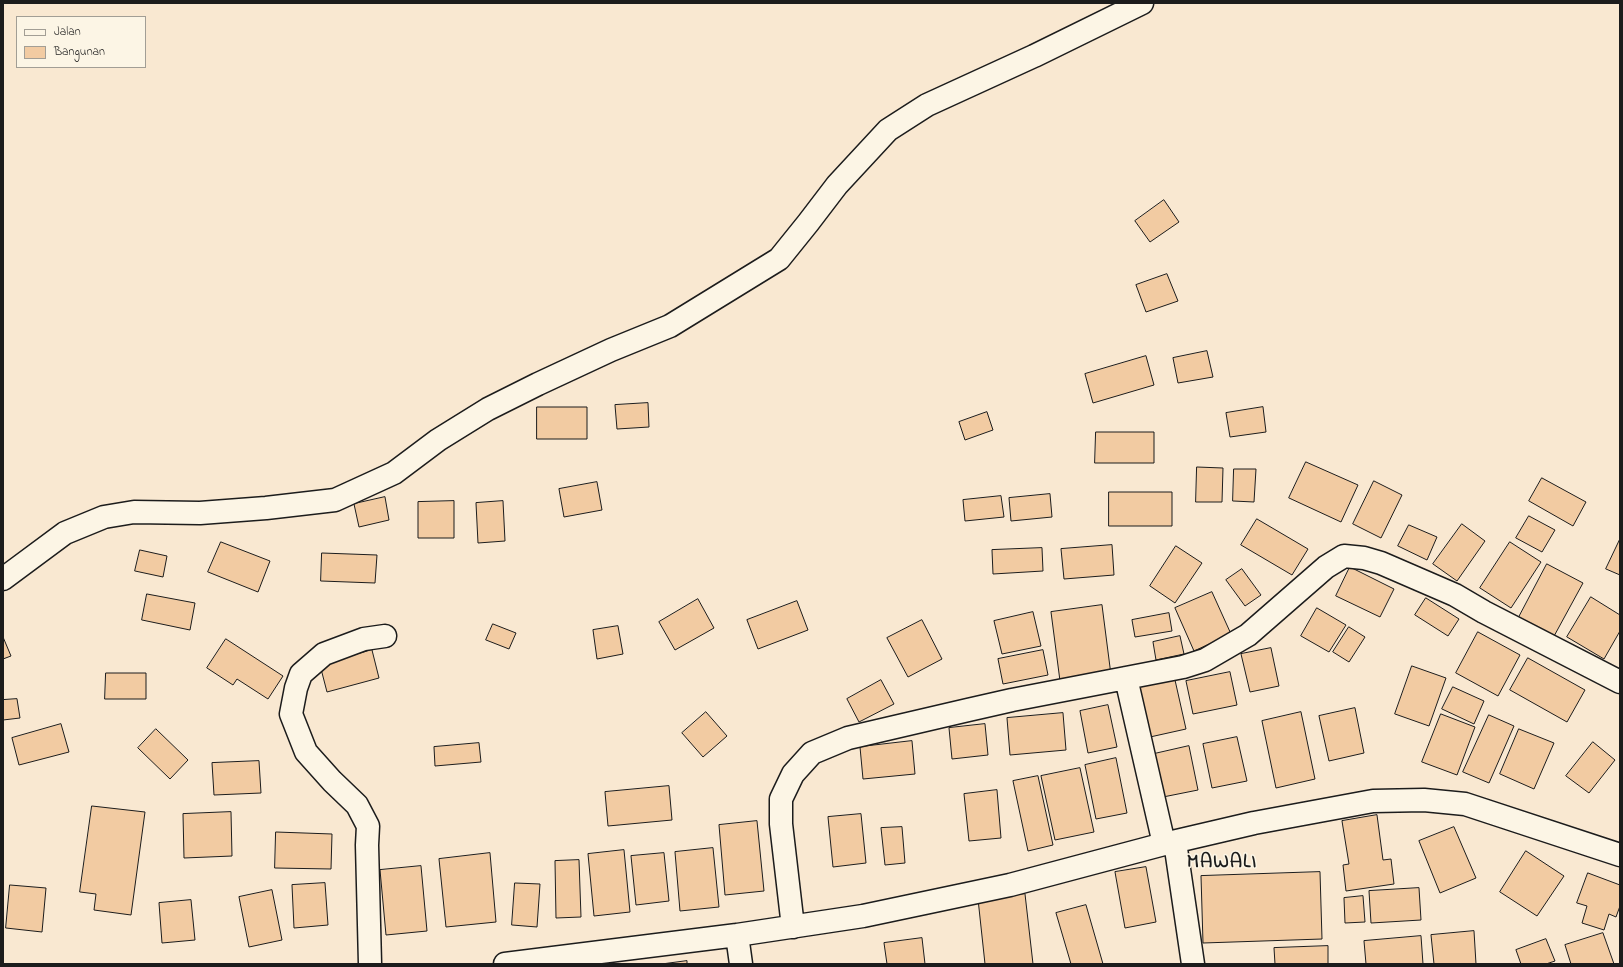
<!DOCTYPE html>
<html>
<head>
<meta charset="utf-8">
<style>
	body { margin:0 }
	#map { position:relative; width:1623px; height:967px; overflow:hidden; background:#f9e8d1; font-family:"Indie Flower",sans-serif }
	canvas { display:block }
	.frame { position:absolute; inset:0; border:4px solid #1c1c1c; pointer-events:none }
	.legend { position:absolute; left:16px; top:16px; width:130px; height:52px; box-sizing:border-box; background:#fcf5e5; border:1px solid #a29e95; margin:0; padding:5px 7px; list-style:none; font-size:12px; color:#1c1c1c }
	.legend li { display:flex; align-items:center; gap:8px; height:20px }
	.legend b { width:20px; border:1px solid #a29e95 }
</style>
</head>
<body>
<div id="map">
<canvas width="1623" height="967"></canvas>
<div class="frame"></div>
<ul class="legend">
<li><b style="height:5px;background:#fcf5e5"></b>Jalan</li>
<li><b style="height:11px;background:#f2cba2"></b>Bangunan</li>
</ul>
</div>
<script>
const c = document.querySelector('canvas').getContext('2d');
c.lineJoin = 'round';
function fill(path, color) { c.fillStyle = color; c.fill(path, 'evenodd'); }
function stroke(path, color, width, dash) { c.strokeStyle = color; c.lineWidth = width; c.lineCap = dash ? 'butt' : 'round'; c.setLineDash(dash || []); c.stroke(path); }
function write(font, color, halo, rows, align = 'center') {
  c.font = font + ' "Indie Flower",sans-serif'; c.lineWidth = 3; c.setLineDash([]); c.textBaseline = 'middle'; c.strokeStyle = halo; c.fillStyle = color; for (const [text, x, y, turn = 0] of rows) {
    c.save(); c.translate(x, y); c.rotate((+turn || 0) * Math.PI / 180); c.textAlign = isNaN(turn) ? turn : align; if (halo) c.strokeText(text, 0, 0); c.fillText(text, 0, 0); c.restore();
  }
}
const building = new Path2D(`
	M1164 200 1179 222 1150 242 1135 221Z
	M1167 274 1178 301 1146 312 1136 285Z
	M1207 351 1213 377 1178 383 1173 358Z
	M1146 356 1154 385 1093 403 1085 374Z
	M648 403 649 427 617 429 615 405Z
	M537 407H587V439H537Z
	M1263 407 1266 432 1230 437 1226 413Z
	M987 412 993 430 965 440 959 422Z
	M1096 432H1154V463H1095Z
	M1306 462 1358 485 1341 522 1289 498Z
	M1197 467 1223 468 1222 502H1196Z
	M1234 469H1256L1254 502 1233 501Z
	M1542 478 1586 502 1573 526 1529 501Z
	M1374 481 1402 495 1381 538 1353 524Z
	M597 482 602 510 564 517 559 489Z
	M1109 492H1172V526H1109Z
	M1050 494 1052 517 1011 521 1009 498Z
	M1001 496 1004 517 965 521 963 500Z
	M385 497 389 520 359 527 354 504Z
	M454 501V538H418V502Z
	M503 501 505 541 478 543 476 503Z
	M1529 516 1555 530 1542 552 1516 538Z
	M1257 519 1308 549 1292 575 1241 545Z
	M1462 524 1485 541 1457 581 1433 564Z
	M1409 525 1437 537 1427 560 1398 546Z
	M1620 539V575L1606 569Z
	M221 542 270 561 258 592 208 572Z
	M1510 542 1541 562 1511 608 1480 588Z
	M1112 545 1114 575 1064 579 1061 549Z
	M1176 546 1202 563 1175 603 1150 586Z
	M1042 548 1043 571 993 574 992 550Z
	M140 550 167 556 163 577 135 571Z
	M322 553 377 555 375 583 321 581Z
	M1547 564 1583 583 1553 638 1518 619Z
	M1350 567 1394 589 1380 617 1336 596Z
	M1242 569 1261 595 1245 606 1226 580Z
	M1212 592 1231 634 1194 651 1175 608Z
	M147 594 195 603 190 630 142 620Z
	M1591 597 1620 615V631L1604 659 1567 637Z
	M1426 598 1459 619 1448 636 1415 615Z
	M698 599 714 628 675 650 659 622Z
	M797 601 808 630 758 649 747 620Z
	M1102 605 1111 675 1060 681 1051 612Z
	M1317 608 1346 625 1329 652 1301 636Z
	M1033 612 1041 646 1002 654 994 621Z
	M1169 613 1172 631 1135 637 1132 620Z
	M922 620 942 659 908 677 887 638Z
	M493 624 516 633 509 649 486 640Z
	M618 626 623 654 597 659 593 630Z
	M1349 627 1365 637 1349 662 1333 652Z
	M1478 632 1520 655 1498 696 1456 673Z
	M1180 636 1184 654 1156 660 1153 642Z
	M3 637 11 656 3 659Z
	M226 639 283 676 268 699 237 679 233 685 207 668Z
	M1271 648 1279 686 1250 692 1241 654Z
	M372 650 379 678 327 692 320 665Z
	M1043 650 1048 675 1003 684 998 659Z
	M1528 658 1585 690 1567 722 1510 690Z
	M1412 666 1446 678 1429 726 1395 714Z
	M1230 672 1237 705 1193 714 1186 681Z
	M106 673H146V699H105Z
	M881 680 894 704 859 722 847 699Z
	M1175 680 1186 729 1150 737 1139 687Z
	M1453 687 1484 701 1474 724 1442 709Z
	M17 699 20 718 3 720V700Z
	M1108 705 1117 747 1088 753 1080 711Z
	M1355 708 1364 753 1329 761 1319 716Z
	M706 712 727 736 703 757 682 733Z
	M1301 712 1315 779 1276 788 1262 721Z
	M1063 713 1066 750 1010 755 1007 718Z
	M1441 714 1475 727 1457 775 1422 762Z
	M1489 715 1514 726 1489 783 1463 772Z
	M61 724 69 752 19 765 12 738Z
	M985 724 988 755 952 759 949 728Z
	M156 729 188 760 170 779 138 748Z
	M1519 729 1554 743 1534 789 1500 774Z
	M1237 737 1247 781 1212 788 1203 744Z
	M912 741 915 774 863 779 860 747Z
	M1593 742 1615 760 1589 793 1566 776Z
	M479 743 481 762 435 766 434 747Z
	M1189 746 1198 790 1163 797 1154 754Z
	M1116 758 1127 813 1096 819 1085 765Z
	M259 761 261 793 214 795 212 763Z
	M1080 768 1094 832 1055 840 1041 776Z
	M1038 776 1053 845 1028 851 1013 781Z
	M669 786 672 820 608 826 605 792Z
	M997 790 1001 838 969 841 964 794Z
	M92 806 145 812 131 915 94 910 96 894 80 892Z
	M231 812 232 856 184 858 183 814Z
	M861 814 866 863 833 867 828 817Z
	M1377 815 1383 860 1391 859 1394 884 1346 891 1343 865 1349 864 1342 821Z
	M757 821 764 891 725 895 719 825Z
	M902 827 905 863 885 865 881 828Z
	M1454 827 1476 878 1440 893 1419 841Z
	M276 832 332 834 331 869 275 868Z
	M713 848 719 907 680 911 675 852Z
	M624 850 630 912 594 916 588 854Z
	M1526 851 1564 876 1537 916 1500 892Z
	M490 853 496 922 446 927 439 859Z
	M664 853 669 901 636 905 631 856Z
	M579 860 581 917 556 918 555 861Z
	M421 866 427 931 386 935 380 870Z
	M1146 867 1156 922 1125 928 1115 872Z
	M1320 872 1322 939 1203 943 1201 876Z
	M1588 873 1620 885V906L1616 917 1609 914 1604 930 1582 923 1587 906 1577 903Z
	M325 883 328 925 294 928 292 885Z
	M515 883 540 884 537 927 512 925Z
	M10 885 46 888 42 932 6 928Z
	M1419 888 1421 920 1371 923 1369 891Z
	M272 890 282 940 249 947 239 897Z
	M1025 894 1033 964H985L978 899Z
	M1363 896 1365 922 1345 923 1344 898Z
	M191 900 195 940 162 943 159 903Z
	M1086 905 1103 964H1071L1056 913Z
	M1474 931 1476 964H1434L1431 935Z
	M1603 933 1614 964H1571L1565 945Z
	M1421 936 1423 964H1366L1364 941Z
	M922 938 925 964H887L884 943Z
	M1546 939 1555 961 1546 964H1521L1516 950Z
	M1328 946V964H1275L1274 948Z
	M687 961V964H662Z`);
const minor = new Path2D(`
	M3 579 65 533 104 517 134 512 200 513 266 508 335 500 394 473 438 440 488 409 538 384 611 350 670 326 779 259 808 223 837 185 888 130 927 105 1034 56 1142 3
	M1126 678 1164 844
	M1175 842 1193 964
	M793 927 781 824V799L793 774 812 753 848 738 968 710 1012 700 1183 667 1205 660 1248 635 1326 567 1344 556 1364 558 1381 563 1455 595 1484 612 1620 682
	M737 935 741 964
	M370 964 367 845 368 826 357 805 332 781 306 752 291 714 296 688 301 674 324 654 364 639 385 636
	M505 964 737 935 863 916 1010 885 1164 844 1254 823 1373 801 1424 800 1465 804 1620 855`);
const districtNames = [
	["MAWALI",1222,864]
];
fill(building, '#f2cba2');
stroke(building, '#1c1c1c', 1);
stroke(minor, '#1c1c1c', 25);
stroke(minor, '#fcf5e5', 22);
c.letterSpacing = '1px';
write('bold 20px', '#1c1c1c', '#fcf5e5', districtNames);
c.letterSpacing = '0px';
</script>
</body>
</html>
